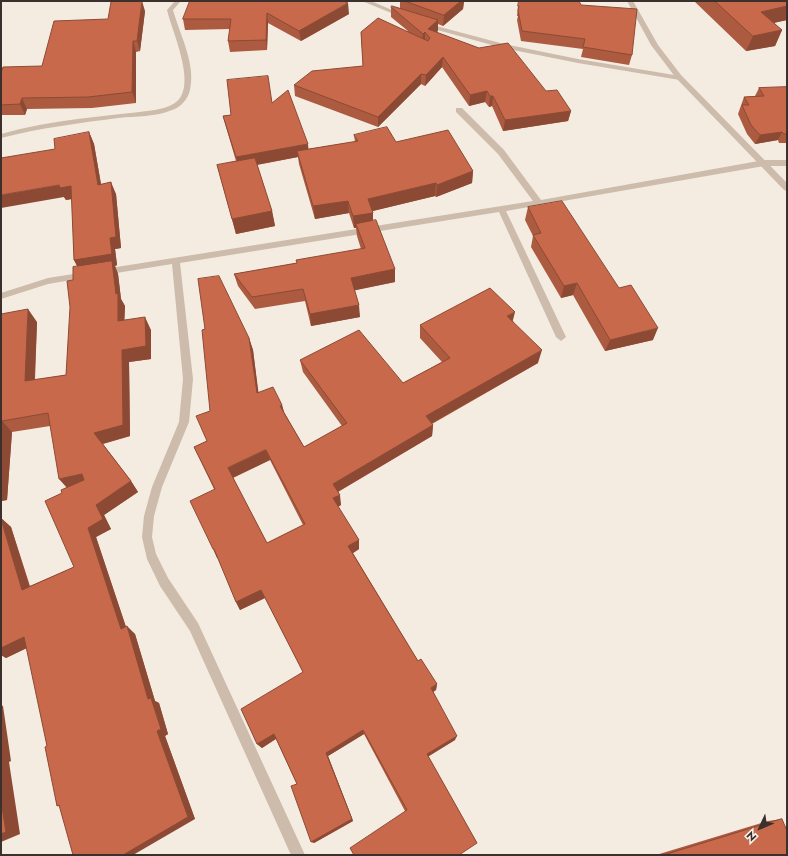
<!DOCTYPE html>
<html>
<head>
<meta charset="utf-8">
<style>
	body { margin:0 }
	#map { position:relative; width:788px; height:856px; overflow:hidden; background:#f4ebe1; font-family:Jost,sans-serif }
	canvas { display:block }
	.frame { position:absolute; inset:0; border:2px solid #3b302b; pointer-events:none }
	.north { position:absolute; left:740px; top:808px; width:40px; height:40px; -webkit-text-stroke:3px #fbf5ee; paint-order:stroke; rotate:226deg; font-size:11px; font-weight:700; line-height:16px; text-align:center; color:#3b302b }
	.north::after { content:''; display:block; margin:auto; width:14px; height:18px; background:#3b302b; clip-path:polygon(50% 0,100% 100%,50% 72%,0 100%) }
</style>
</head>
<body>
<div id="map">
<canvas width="788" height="856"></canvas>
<div class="frame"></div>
<div class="north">N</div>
</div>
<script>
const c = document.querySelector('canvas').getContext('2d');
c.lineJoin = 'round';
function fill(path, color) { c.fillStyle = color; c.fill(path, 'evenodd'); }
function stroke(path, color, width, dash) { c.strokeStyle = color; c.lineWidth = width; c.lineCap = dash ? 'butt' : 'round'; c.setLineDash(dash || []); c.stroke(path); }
const minor = new Path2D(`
	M175 1H181L173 10C180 35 196 64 190 90 188 99 181 107 172 110 156 117 136 116 118 118 79 123 40 128 1 138V134C52 119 103 117 155 110 164 108 174 106 180 98 194 78 172 31 167 10Z
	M362 1H371L406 16 401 17Z
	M425 23 504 44 578 59 680 76 683 78 680 80 578 63 503 48 423 26 422 25Z
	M456 108H462L504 150 541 200 764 160H787V166H764L506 211 566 337 561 341 556 337 499 212 180 263 193 379 189 422 162 487 154 516 152 537 156 554 168 578 198 623 305 855H291L190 631 160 586 147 559 142 537 144 516 152 487 179 422 183 379 172 264 104 275 100 272 104 269 533 201 498 154 456 112Z
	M86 272 89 273 90 275 89 277 48 284 1 299V293L48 278Z`);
const tertiary = new Path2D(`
	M627 1H633L658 45 681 75 787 183V191L784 190 676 78 651 45Z`);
const wall = new Path2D(`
	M190 1 349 14 301 41 268 23 267 50 230 52 228 41 230 29 185 30 183 19Z
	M400 1H464L463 9 443 26 438 24V31L436 32 546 91 571 111 568 121 503 131 492 106 489 107 485 102 469 106 442 67 425 86 421 84 378 127 295 96 294 85 363 66 361 32 408 31 391 17V7L400 8Z
	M694 1H787V20L773 23 782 30 775 46 746 51Z
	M581 5 632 55 629 65 581 57 583 49 521 41 517 20 518 16H517L518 6Z
	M145 11 140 51 136 52V103L92 108 27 109 25 115H1V73L42 66 108 19Z
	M787 87V143H779L778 140 755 144 747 134 738 114 744 97 755 96 759 88Z
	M272 103 308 149 355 142 354 135 396 142 473 171 472 183 436 197 435 196 372 211 373 213V221L395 269V282L354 290 360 317 311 326 305 301 255 309 238 286 234 274 297 263 361 249 357 236 356 228H354L349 213 315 219 299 164 298 157 257 165 272 211 275 226 236 234 217 165 236 161 226 127 223 116 231 115Z
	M89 132 94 144 101 184 116 194 121 248 115 249 117 265 115 266 118 274 121 299 125 306 124 320 151 330V359L129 362 130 436 103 444 131 481 138 492 104 515 111 529 96 537 126 627 135 634 155 701 159 703 168 734 165 736 195 819 57 806 47 746 27 648 6 658 1 655V518L11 527 30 586 74 567 62 493 67 488 50 426 12 432 7 500 1 501V314L37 322 35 380 66 375 73 280 77 266 74 260 72 199 66 200 64 197 55 149Z
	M528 207 653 340 605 351 573 295 561 298 531 247 533 236 525 220Z
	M513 321 538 363 432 424 433 425 432 436 338 492 341 505 338 507 359 540V549L353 553 418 661 437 684 436 690 433 692 455 740 428 756 477 843 405 811 364 734 328 756 353 821 314 843 297 784 276 739 262 748 257 744 303 672 265 598 240 610 236 602 218 558H217L214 489 194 447 207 441 210 411 249 338 253 350 258 392 282 405 284 412 304 447 342 426 303 372 300 360 403 383 442 362 420 338V325ZM270 460 303 525 267 543 233 478Z
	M782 819 787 855H656L768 821Z`);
const shadedWall = new Path2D(`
	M142 1 145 11 140 51 137 41Z
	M461 1H464L463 9 443 26 444 15Z
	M348 3 349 14 301 41 299 31Z
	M787 6V20L755 27 761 12Z
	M267 13 268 23 267 50 266 40Z
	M438 20V31L430 38 428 29Z
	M782 30 775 46 746 51 753 36Z
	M425 32V42L422 44 423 34Z
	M133 41 136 52V103L132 92Z
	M443 57 442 67 425 86 426 75Z
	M421 74V84L378 127V117Z
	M487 91 485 102 469 106 470 95Z
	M490 96H493L492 106 489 107Z
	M22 98 27 109 25 115 20 104Z
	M571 111 568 121 503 131 505 120Z
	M89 132 94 144 103 196 98 185Z
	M782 132 778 140 755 144 760 135Z
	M308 144 309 155 297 151 298 157 239 168 236 157Z
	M473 171 472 183 436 197 437 185Z
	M111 182 116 194 121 248 115 249 117 265 115 266 118 274 121 299 125 306 124 334 118 321 116 294 80 271 74 260 110 238Z
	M436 183 435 196 369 212 368 199Z
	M59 185 71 186 77 198 66 200 64 197 1 208V195Z
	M348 201 349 213 315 219 313 206Z
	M272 211 275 226 236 234 232 219Z
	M373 213V225L356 224V228H354L353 216Z
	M395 269V282L352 291 351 278Z
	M577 283 573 295 561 298 564 286Z
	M359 305 360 317 311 326 310 314Z
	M28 309 37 322 34 393 25 381Z
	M515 312 512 324 507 316Z
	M145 317 151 330V359L129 362 130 436 102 444 94 433 122 350Z
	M658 328 653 340 605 351 610 340Z
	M249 338 253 350 260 404 257 393Z
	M542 350 538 363 425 427 426 416Z
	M282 405 285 416 280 406Z
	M2 421 12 432 7 500 1 501V438Z
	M433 425 432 436 334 494 333 484Z
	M266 450 270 460 232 478 228 468Z
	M82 474 90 485 68 489 59 479Z
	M131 481 138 492 104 515 111 529 96 537 129 636 121 629 88 528 96 505Z
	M340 495 341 505 334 508 333 498Z
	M1 518 11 527 33 598 22 590Z
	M359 540V549L350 555 348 546Z
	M213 549H214L219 558H217Z
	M261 590 265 598 240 610 236 602Z
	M127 626 135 634 155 701 159 703 168 734 165 736 195 819 133 855H123L157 731 148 699Z
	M24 637 35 644 6 658 1 655V648Z
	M437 684 436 690 430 694 431 688Z
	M1 705 3 706 11 761 9 762 20 834 1 842Z
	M363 730 364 734 328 756 353 821 314 843 311 842 326 753Z
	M274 734 277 738 262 748 257 744Z
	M457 736 455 740 426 758 427 754Z`);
const building = new Path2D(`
	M127 1H142L137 41H133L132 92 88 97 22 98 20 104 1 105V73L3 67 42 66 54 21 108 19 111 2Z
	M190 1H343L348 3 299 31 267 13 266 40 228 41 231 19H183Z
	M405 1H461L444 15Z
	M519 1H579L581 5 637 9 632 55 583 47 585 39 522 31 518 10 519 6H518Z
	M715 1H787V6L761 12 782 30 753 36Z
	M392 6 438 20 428 29 479 48 508 43 546 91 557 90 571 111 505 120 493 96H490L487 91 470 95 443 57 426 75 421 74 378 117 294 85 312 71 363 66 361 32 378 18 428 41 430 38 425 32 423 34 391 7Z
	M268 76 272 103 288 90 308 144 236 157 223 116 231 115 227 80Z
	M787 87V134H784L782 132 760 135 751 125 742 105H749L744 97 764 96 759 88Z
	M387 127 396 142 448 130 473 171 437 185 436 183 368 199 373 213 353 216 348 201 313 206 297 151 358 141 354 135Z
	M89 132 98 185 111 182 116 237 110 238 112 254 74 260 71 186 60 188 59 185 1 195V158L55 149 54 139Z
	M255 158 272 211 232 219 217 165Z
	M562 201 619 288 631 285 658 328 610 340 577 283 564 286 533 235 541 233 528 207Z
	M376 220 395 269 351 278 359 305 310 314 303 289 252 297 234 274 297 263 296 260 365 248 356 224Z
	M112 261 116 294 118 293V321L145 317 146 346 122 350 123 425 94 433 131 481 96 505 103 519 88 528 121 629 127 626 148 699 151 698 161 729 157 731 188 817 123 855H73L59 805 57 806 45 747 47 746 24 637 1 648V519L22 590 74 567 45 501 62 493 61 490 84 480 82 474 59 479 48 413 2 421 1 438V314L28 309 25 381 66 375 70 307 67 281 73 280V267Z
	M219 276 249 338 257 393 273 387 282 405 280 406 304 447 347 423 300 360 359 330 403 383 450 358 420 325 490 288 515 312 507 316 542 350 426 416 433 425 333 484 340 495 333 498 359 540 348 546 418 661 421 659 437 684 431 688 457 736 427 754 477 843 459 855H354L350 848 407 810 363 730 326 753 352 819 311 842 291 786 297 784 274 734 257 744 241 709 303 672 261 590 236 602 214 549H213L190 501 215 489 194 447 207 441 196 416 210 411 202 330 205 329 198 279ZM266 450 305 524 267 543 228 468Z
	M1 800 6 832 1 834Z
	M782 819 787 831V855H664Z`);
fill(minor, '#cdbbac');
fill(tertiary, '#cdbbac');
fill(wall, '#ac5a40');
fill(shadedWall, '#8c4a34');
fill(building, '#c8694b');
stroke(building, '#8c4a34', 1);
</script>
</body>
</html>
